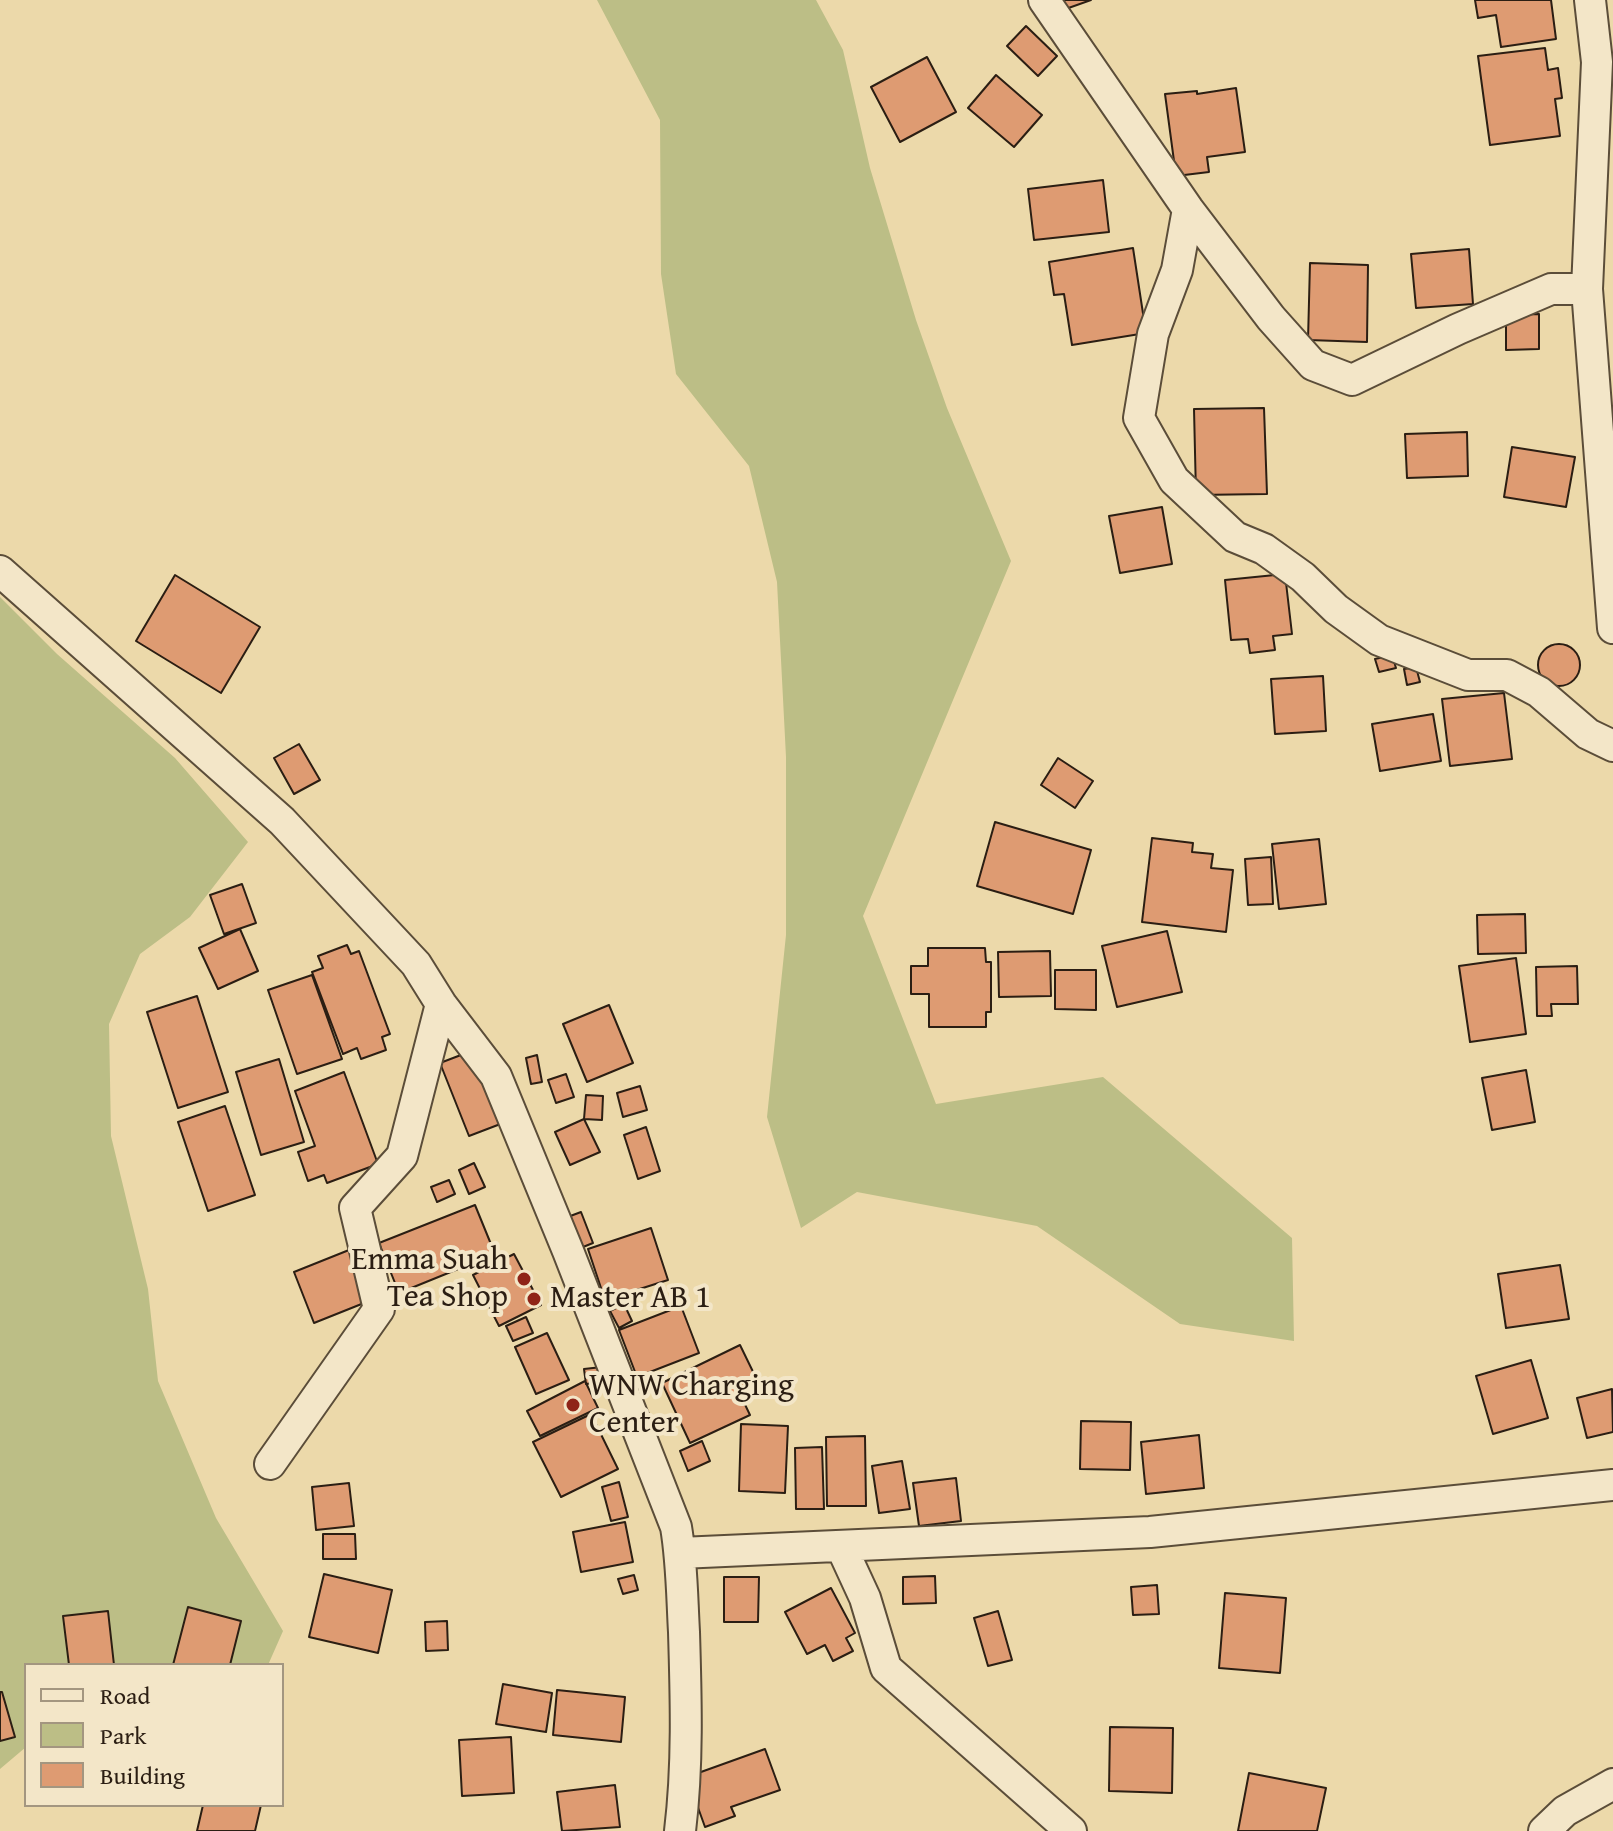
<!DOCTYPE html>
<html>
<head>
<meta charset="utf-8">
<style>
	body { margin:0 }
	#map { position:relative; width:1613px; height:1831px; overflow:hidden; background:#ecd9aa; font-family:"Gentium Book Plus",serif }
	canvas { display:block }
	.legend { position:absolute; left:24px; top:1663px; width:260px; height:144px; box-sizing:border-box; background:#f3e6c8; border:2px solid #a39680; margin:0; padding:10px 14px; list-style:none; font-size:24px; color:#2b1e13 }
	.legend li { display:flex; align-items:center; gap:16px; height:40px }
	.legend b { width:40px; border:2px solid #a39680 }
</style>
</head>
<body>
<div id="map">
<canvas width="1613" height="1831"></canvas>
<ul class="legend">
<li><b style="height:10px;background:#f3e6c8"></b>Road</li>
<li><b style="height:22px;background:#bcbe86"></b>Park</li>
<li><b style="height:22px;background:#de9b72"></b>Building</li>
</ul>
</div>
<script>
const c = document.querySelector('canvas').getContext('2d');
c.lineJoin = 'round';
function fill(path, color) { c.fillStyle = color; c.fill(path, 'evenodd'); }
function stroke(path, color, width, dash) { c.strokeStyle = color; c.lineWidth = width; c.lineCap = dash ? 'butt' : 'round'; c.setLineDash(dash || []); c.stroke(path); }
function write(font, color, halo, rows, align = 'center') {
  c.font = font + ' "Gentium Book Plus",serif'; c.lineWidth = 8; c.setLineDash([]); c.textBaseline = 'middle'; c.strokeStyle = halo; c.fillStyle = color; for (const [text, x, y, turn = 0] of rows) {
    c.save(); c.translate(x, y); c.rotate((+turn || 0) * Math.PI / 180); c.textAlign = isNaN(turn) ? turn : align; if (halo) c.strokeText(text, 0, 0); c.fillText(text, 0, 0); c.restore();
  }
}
const green = new Path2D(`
	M597 0H816L843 50 870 168 916 320 947 408 1011 561 863 916 936 1104 1103 1077 1292 1238 1294 1341 1180 1324 1037 1226 857 1192 801 1228 767 1117 786 935V757L777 582 749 466 676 374 661 274 660 120Z
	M0 597 57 654 175 758 248 842 190 917 140 954 109 1024 111 1136 148 1289 158 1381 216 1518 283 1631 268 1665H26V1747L0 1769Z`);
const building = new Path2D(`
	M1057 0H1091L1060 11Z
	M1475 0H1551L1556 39 1501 47 1496 15 1478 18Z
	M1026 26 1057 56 1038 76 1007 46Z
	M1545 48 1548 70 1558 68 1562 98 1555 99 1560 136 1490 145 1478 56Z
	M927 57 956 112 900 142 871 87Z
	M996 75 1042 115 1014 147 968 108Z
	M1236 88 1245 152 1207 157 1209 172 1176 176 1165 94 1197 91V94Z
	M1103 180 1109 232 1034 240 1028 189Z
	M1133 248 1146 333 1072 345 1064 294 1054 295 1049 262Z
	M1469 249 1473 304 1416 308 1411 254Z
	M1310 263 1368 265 1367 342 1308 340Z
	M1539 314V349L1506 350V315Z
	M1264 408 1267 494 1196 495 1194 409Z
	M1467 432 1468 476 1407 478 1405 434Z
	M1512 447 1575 457 1566 507 1504 497Z
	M1162 507 1172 564 1120 573 1109 516Z
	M1285 574 1292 634 1273 636 1275 650 1250 653 1248 639 1231 640 1225 580Z
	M175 575 260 627 221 693 136 641Z
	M1538 665a21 21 0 1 1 42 0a21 21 0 1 1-42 0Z
	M1392 655 1396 668 1379 672 1375 659Z
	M1416 667 1420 682 1407 685 1404 669Z
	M1323 676 1326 731 1275 734 1271 679Z
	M1504 693 1512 759 1450 766 1442 699Z
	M1433 714 1441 761 1380 771 1372 724Z
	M299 744 320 780 294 794 274 758Z
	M1058 758 1093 781 1075 808 1041 785Z
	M995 822 1091 850 1073 914 977 886Z
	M1152 838 1193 843 1192 852 1213 854 1211 868 1233 870 1226 932 1142 922Z
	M1319 839 1326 904 1279 909 1272 844Z
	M1271 857 1273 904 1248 905 1245 859Z
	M242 884 256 923 224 934 210 895Z
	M1525 914 1526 953 1478 954 1477 915Z
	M240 929 258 971 218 989 199 948Z
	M1167 931 1182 992 1117 1007 1102 946Z
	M347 945 351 954 359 951 390 1034 382 1037 386 1050 361 1059 357 1048 343 1054 312 972 323 968 318 956Z
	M928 948H985L986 962H991V1012H986V1027H929V994H911V966H928Z
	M1050 951 1051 996 999 997 998 952Z
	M1516 958 1526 1034 1470 1042 1459 966Z
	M1577 966 1578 1004H1551L1552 1016H1537L1536 967Z
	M1055 970H1096V1010L1055 1009Z
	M312 975 342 1059 297 1074 268 990Z
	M197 996 228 1092 178 1108 147 1012Z
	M609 1005 633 1063 587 1082 563 1024Z
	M474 1050 503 1123 469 1136 440 1063Z
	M537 1055 542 1082 531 1084 526 1058Z
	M279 1059 304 1142 261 1155 236 1072Z
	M1526 1070 1535 1122 1492 1130 1482 1078Z
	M344 1072 378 1164 327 1183 324 1175 308 1181 298 1152 315 1146 295 1091Z
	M566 1074 574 1097 556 1103 548 1080Z
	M640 1086 647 1110 623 1117 617 1093Z
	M586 1095 603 1096 602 1120 584 1119Z
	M225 1106 255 1195 208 1211 178 1122Z
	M584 1119 600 1152 570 1165 555 1132Z
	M646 1127 660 1171 638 1179 624 1135Z
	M474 1163 485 1187 469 1194 459 1170Z
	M449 1180 455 1194 437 1202 431 1187Z
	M475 1205 495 1254 399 1293 379 1243Z
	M581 1212 593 1243 578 1249 565 1218Z
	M651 1228 668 1280 605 1300 588 1249Z
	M349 1250 369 1301 314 1323 294 1272Z
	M514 1254 541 1305 499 1326 473 1275Z
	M1560 1265 1569 1319 1506 1328 1498 1274Z
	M624 1304 632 1321 619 1328 610 1311Z
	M681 1306 699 1353 637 1377 619 1330Z
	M526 1317 533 1333 513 1341 506 1326Z
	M547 1333 569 1380 536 1394 515 1347Z
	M740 1345 758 1382 738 1390 750 1415 690 1443 662 1383Z
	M1531 1360 1548 1418 1493 1434 1476 1376Z
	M602 1367 604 1381 586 1384 584 1369Z
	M585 1381 598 1408 540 1436 527 1411Z
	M1612 1389 1613 1432 1587 1438 1577 1398Z
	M591 1414 618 1469 561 1497 533 1442Z
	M1081 1421 1131 1422 1130 1470 1080 1469Z
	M741 1424 788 1426 785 1493 739 1491Z
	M1199 1435 1204 1488 1146 1494 1141 1442Z
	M865 1436 866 1506H827L826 1437Z
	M702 1441 710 1461 688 1471 680 1451Z
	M822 1447 824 1509H796L795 1448Z
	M902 1461 910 1509 879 1513 872 1466Z
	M956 1478 961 1521 919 1526 913 1483Z
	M619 1482 628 1517 611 1521 602 1487Z
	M349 1483 354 1526 316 1530 312 1487Z
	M625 1522 633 1562 581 1572 573 1532Z
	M323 1534H355L356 1559H323Z
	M324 1574 392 1590 378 1653 309 1637Z
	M634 1575 638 1590 623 1594 618 1579Z
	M935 1576 936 1603 903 1604V1577Z
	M724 1577H759L758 1622H724Z
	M1157 1585 1159 1614 1133 1615 1131 1587Z
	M831 1588 855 1633 846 1638 853 1651 833 1661 825 1645 807 1654 785 1612Z
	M1225 1593 1286 1598 1280 1673 1219 1668Z
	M188 1607 241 1621 230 1665H173Z
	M108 1611 114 1665H69L63 1616Z
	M998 1611 1012 1660 988 1666 974 1618Z
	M447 1621 448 1650 426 1651 425 1622Z
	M503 1684 552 1693 546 1732 496 1724Z
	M557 1690 625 1697 621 1742 553 1735Z
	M0 1692H2L15 1737 0 1741Z
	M1110 1727 1173 1728 1172 1793 1109 1791Z
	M511 1737 514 1793 462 1796 459 1740Z
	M765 1749 780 1790 731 1807 735 1816 705 1827 687 1777Z
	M1249 1773 1326 1788 1317 1831H1238Z
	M615 1785 620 1827 562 1831 557 1792Z
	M203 1805H261L255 1831H197Z`);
const street = new Path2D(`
	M1044 0 1188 209 1271 318 1313 365 1352 380 1458 329 1551 289H1587
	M1590 0 1597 62 1587 289 1613 628
	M1188 209 1177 270 1153 334 1139 418 1174 480 1235 537 1264 549 1303 577 1336 609 1379 640 1468 675H1507L1539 692 1588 734 1613 746
	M0 571 282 821 416 964 441 1004 496 1076 568 1251 676 1527C682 1562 682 1597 684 1632 686 1698 688 1766 680 1831
	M270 1464 379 1309 355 1208 402 1156 441 1004
	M841 1546 865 1598 886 1668 1071 1831
	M680 1553 1150 1532 1613 1485
	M1544 1831 1565 1811 1613 1784`);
const markers = [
	[524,1279,8,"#8f2418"],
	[534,1299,8,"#8f2418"],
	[573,1405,8,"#8f2418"]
];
const poiNames = [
	["Emma Suah",508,1261,"right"],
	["Tea Shop",508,1298,"right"],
	["Master AB 1",550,1299],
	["WNW Charging",589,1387],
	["Center",589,1424]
];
fill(green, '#bcbe86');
fill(building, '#de9b72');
stroke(building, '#2b1e13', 2);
stroke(street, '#5b4d39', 34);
stroke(street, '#f3e6c8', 30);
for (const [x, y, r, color] of markers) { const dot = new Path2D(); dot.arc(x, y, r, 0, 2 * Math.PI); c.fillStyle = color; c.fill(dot); stroke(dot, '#f3e6c8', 3); }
write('32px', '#2b1e13', '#f3e6c8', poiNames, 'left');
</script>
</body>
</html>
